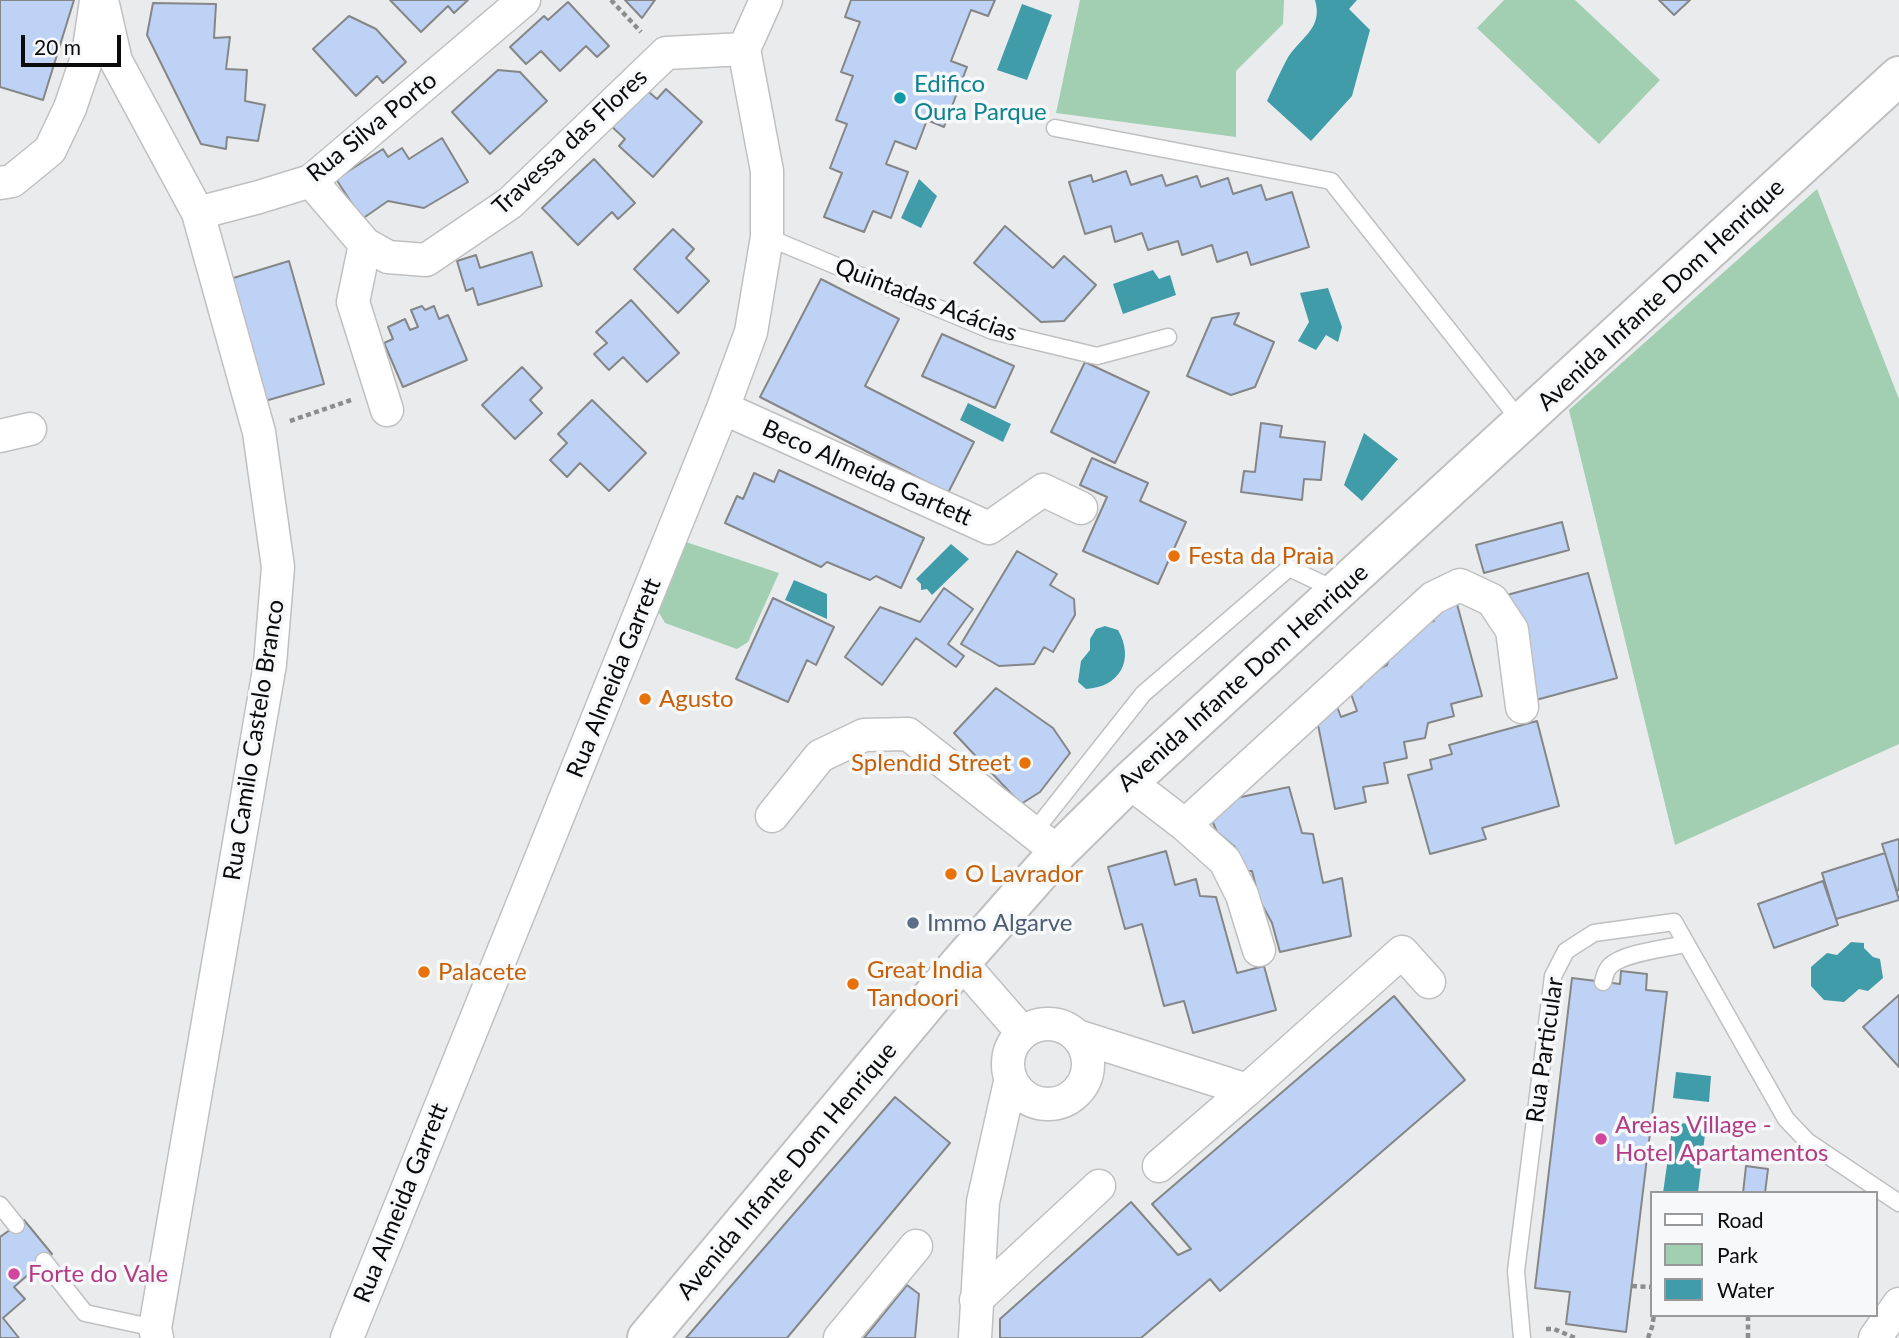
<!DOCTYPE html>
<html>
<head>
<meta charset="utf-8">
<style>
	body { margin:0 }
	#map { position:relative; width:1899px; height:1338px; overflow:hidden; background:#eaebec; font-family:Lato,sans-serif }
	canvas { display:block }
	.legend { position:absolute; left:1650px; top:1191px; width:228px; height:126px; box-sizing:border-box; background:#f7f8f9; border:2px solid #99999a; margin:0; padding:9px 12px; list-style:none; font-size:21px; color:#0b0b0c }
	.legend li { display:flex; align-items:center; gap:14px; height:35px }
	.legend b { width:35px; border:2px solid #99999a }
	.scale { position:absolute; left:21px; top:35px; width:100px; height:32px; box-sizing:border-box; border:4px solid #0b0b0c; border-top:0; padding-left:9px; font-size:21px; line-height:24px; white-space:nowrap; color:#0b0b0c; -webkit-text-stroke:5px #f7f8f9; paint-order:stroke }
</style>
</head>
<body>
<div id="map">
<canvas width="1899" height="1338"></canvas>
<ul class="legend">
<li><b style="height:9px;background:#fff"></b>Road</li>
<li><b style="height:19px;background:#a2cfb1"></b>Park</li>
<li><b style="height:19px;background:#419caa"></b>Water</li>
</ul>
<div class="scale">20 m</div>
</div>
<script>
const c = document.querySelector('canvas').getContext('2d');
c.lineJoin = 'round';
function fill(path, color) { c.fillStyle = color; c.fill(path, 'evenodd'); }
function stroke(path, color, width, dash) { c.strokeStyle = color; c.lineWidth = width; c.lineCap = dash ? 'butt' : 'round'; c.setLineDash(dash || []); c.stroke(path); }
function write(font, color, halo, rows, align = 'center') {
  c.font = font + ' Lato,sans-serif'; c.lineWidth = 7; c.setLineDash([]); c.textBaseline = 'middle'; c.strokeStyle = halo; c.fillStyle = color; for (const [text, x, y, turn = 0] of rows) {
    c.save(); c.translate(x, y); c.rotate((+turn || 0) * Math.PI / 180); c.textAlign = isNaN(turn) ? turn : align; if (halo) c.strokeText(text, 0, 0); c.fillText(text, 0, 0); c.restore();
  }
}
const green = new Path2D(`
	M1080 0H1284L1283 24 1236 71V137L1056 113Z
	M1504 0H1575L1660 80 1599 144 1477 28Z
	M1817 189 1899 399V744L1675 845 1569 410Z
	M683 541 779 573 748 642 737 649 665 623 658 611Z`);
const water = new Path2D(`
	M1315 0H1357L1349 9 1370 30 1352 96 1311 141 1267 101C1273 88 1279 74 1286 61 1298 38 1324 30 1315 0Z
	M1022 4 1052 15 1027 80 997 70Z
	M919 179 937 196 921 228 901 218Z
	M1153 270 1159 279 1170 275 1176 295 1123 314 1113 284Z
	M1328 288 1342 327 1338 342 1326 335 1316 350 1298 341 1309 322 1300 293Z
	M968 403 1011 424 1003 442 960 420Z
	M1364 433 1398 459 1362 501 1344 485Z
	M951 544 969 559 932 595 927 589 921 590V584L916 579Z
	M794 580 827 594V619L785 600Z
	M1105 626 1118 630C1135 660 1120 687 1086 689L1078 682 1081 661 1090 650V639L1096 629Z
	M1851 942 1864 943V948L1873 957 1880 959 1883 978 1868 991 1859 989 1844 1002 1824 1000 1811 986V967L1827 953 1837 955Z
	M1676 1072 1711 1076 1709 1102 1673 1098Z
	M1673 1122 1706 1126 1698 1193H1663Z`);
const building = new Path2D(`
	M0 0H74L43 100 0 87Z
	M390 0H468L454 13 448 6 421 32Z
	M625 0H655L642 18Z
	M851 0H995L988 16 971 10 951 61 967 67 944 127 927 120 916 149 895 141 886 164 908 172 891 218 873 211 864 232 824 217 842 173 830 168 847 124 836 120 853 76 841 72 860 22 845 17Z
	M1659 0H1690L1674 15Z
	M568 2 609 46 597 57 586 46 560 71 541 51 526 64 510 47 544 16 548 20Z
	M153 3 216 4 214 38 230 37 226 69 247 70 245 101 265 105 258 141 227 137 226 149 201 144 147 35Z
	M349 16 376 29 406 62 383 83 377 76 356 96 313 49Z
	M498 70 520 72 547 101 490 154 452 112Z
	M642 86 657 99 666 89 702 122 653 177 619 146 625 139 609 124Z
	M442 138 468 182 424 208 388 201 362 219 336 179 383 149 388 157 402 148 409 159Z
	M594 159 635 203 618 219 612 212 578 245 542 208Z
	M1126 171 1131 185 1162 175 1166 186 1197 176 1201 187 1228 178 1233 194 1261 185 1266 200 1292 192 1309 247 1251 265 1247 252 1217 262 1212 245 1182 255 1178 241 1148 250 1142 233 1115 242 1111 226 1085 234 1069 182 1091 175 1093 182Z
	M1005 226 1053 268 1064 256 1096 285 1064 321 1041 322 974 263Z
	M673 229 694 249 686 258 709 281 678 313 634 269Z
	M532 252 542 286 478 305 473 288 466 291 457 261 476 255 480 268Z
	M289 261 324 384 265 401 230 279Z
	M821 279 899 319 865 386 974 442 948 493 760 397Z
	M631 300 679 353 647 382 623 357 609 370 594 354 607 343 596 332Z
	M422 306 425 310 434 306 439 319 448 315 467 360 403 387 384 343 393 339 388 327 405 319 410 330 418 327 411 310Z
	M1239 313 1234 324 1274 342 1255 387 1231 395 1187 376 1212 318Z
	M942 334 1014 366 995 408 922 376Z
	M1085 362 1149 392 1115 463 1051 432Z
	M522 367 542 388 530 400 542 413 515 439 482 405Z
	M592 400 646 453 609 491 580 463 567 477 550 460 567 443 558 434Z
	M1261 423 1282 426 1280 437 1325 442 1321 480 1304 479 1302 500 1241 492 1244 471 1255 472Z
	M1092 458 1148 483 1140 501 1186 522 1158 584 1083 551 1107 497 1080 485Z
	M779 470 924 538 901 588 876 576 870 580 827 562 821 567 725 523 737 496 743 499 754 473 774 482Z
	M1562 522 1569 550 1484 573 1476 545Z
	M1017 551 1057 574 1050 585 1074 599 1075 615 1053 652 1044 647 1034 664 999 666 961 644Z
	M1588 573 1617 678 1536 700 1507 595Z
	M944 588 973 609 948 644 964 656 956 667 916 638 882 685 845 657 880 607 920 622Z
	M773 598 834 627 816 665 807 660 788 702 736 679Z
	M1457 604 1482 696 1451 704 1454 716 1428 723 1425 738 1404 742 1407 758 1384 763 1388 783 1363 787 1366 802 1335 809 1317 720 1336 704 1341 717 1357 711 1350 691 1361 687 1372 672 1387 665 1394 646 1420 625 1434 621 1431 611Z
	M996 688 1053 728 1070 753 1040 792 1021 804 954 733Z
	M1537 721 1559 806 1482 828 1486 839 1430 854 1408 775 1432 769 1430 760 1452 754 1449 745Z
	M1289 787 1302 833 1313 834 1323 883 1342 878 1351 936 1280 952 1272 923 1259 899 1252 871H1243L1235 847 1217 832 1210 816 1222 801Z
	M1899 839V890L1897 891 1882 844Z
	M1166 851 1175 885 1196 879 1200 896 1216 897 1237 973 1264 966 1276 1010 1193 1033 1184 1001 1164 1006 1142 924 1125 929 1108 867Z
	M1885 853 1899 900 1836 919 1822 873Z
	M1823 881 1838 925 1774 948 1758 904Z
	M1621 971 1647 974 1646 990 1667 992 1626 1332 1566 1324 1570 1292 1535 1288 1572 978 1620 984Z
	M1899 995V1067L1863 1027Z
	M1394 996 1465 1080 1220 1291 1210 1279 1141 1338H1000V1319L1131 1202 1178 1255 1191 1249 1152 1204Z
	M895 1097 950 1143 787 1338H686Z
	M1746 1166 1768 1169 1765 1193H1743Z
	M24 1220 52 1254 14 1287 25 1299 3 1318 19 1338H0V1237Z
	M907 1285 919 1294 915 1338H864Z`);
const path = new Path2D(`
	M611 0 641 32
	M290 421 351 400
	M1632 1286 1652 1287
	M1546 1329H1554L1575 1338
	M1648 1338 1652 1327 1654 1315
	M1748 1338V1315`);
const lane = new Path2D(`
	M1055 128 1331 181 1522 423
	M767 237 993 331 1097 356 1168 337
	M1033 833 1143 694 1289 568 1336 590
	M1603 982C1605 976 1605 971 1610 966 1623 953 1667 948 1686 944
	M0 1205 16 1225
	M44 1261 85 1313 155 1328
	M1522 1338 1516 1271 1553 976 1566 951 1594 933 1674 922 1786 1119 1808 1142 1899 1203`);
const street = new Path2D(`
	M102 0 116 61 198 213 259 432 278 567 270 664 155 1328 157 1338
	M311 181 365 244 388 257 426 260 510 203 666 53 744 49
	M0 183 12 181 50 150 70 108 88 55 96 1
	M198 213 259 197 311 181 524 0
	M365 244 353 302 387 410
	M723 408 989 528 1043 490 1081 508
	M0 436 30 429
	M1129 782 1185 825 1225 861 1242 895 1259 950
	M772 816 820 756 864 735 908 734 1058 852
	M1185 825 1433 598 1460 585 1492 600 1512 630 1522 707
	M961 962 1022 1032
	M1008 1064a40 40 0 1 1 80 0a40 40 0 1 1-80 0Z
	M1077 1036 1247 1090 1402 952 1429 982
	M1159 1166 1247 1090
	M976 1300 1099 1186
	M347 1338 723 408 751 332 767 237V171L744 49 766 0
	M840 1338 916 1246
	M975 1338 983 1202 1010 1082
	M1875 1338 1899 1304`);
const secondary = new Path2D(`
	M647 1338 961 962 1058 852 1129 782 1899 76`);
const markers = [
	[900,98,7,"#0f9aa8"],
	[1174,556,7,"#e8710a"],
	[645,699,7,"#e8710a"],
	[1025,763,7,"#e8710a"],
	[951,874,7,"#e8710a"],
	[913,923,7,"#5c6f8a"],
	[424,972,7,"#e8710a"],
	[853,984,7,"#e8710a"],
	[1601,1139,7,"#d1479c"],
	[14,1274,7,"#d1479c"]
];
const cultureNames = [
	["Edifico",914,84],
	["Oura Parque",914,112]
];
const streetNames = [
	["Rua Silva Porto",372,127,-39],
	["Travessa das Flores",570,142,-43],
	["Avenida Infante Dom Henrique",1661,295,-43],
	["Quintadas Acácias",926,300,21],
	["Beco Almeida Gartett",867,473,24],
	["Rua Almeida Garrett",614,678,-68],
	["Avenida Infante Dom Henrique",1243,678,-42],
	["Rua Camilo Castelo Branco",254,740,-81],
	["Rua Particular",1545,1050,-82],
	["Avenida Infante Dom Henrique",787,1171,-50],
	["Rua Almeida Garrett",401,1203,-68]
];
const foodNames = [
	["Festa da Praia",1188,556],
	["Agusto",659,699],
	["Splendid Street",1011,763,"right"],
	["O Lavrador",965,874],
	["Great India",867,970],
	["Tandoori",867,998],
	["Palacete",438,972]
];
const serviceNames = [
	["Immo Algarve",927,923]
];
const hotelNames = [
	["Areias Village -",1615,1125],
	["Hotel Apartamentos",1615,1153],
	["Forte do Vale",28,1274]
];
fill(green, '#a2cfb1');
fill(water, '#419caa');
fill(building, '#bdd2f4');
stroke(building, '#858687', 2);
stroke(lane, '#c0c0c1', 19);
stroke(street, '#c0c0c1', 35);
stroke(secondary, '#c0c0c1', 42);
stroke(path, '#8c8d8e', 4.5, [5, 3.5]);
stroke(lane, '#fff', 16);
stroke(street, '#fff', 32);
stroke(secondary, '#fff', 38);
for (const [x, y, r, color] of markers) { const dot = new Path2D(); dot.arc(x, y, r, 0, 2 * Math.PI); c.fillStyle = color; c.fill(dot); stroke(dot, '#f7f8f9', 2.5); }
write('24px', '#0d838f', '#f7f8f9', cultureNames, 'left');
write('24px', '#0b0b0c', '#f7f8f9', streetNames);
write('24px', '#c56008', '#f7f8f9', foodNames, 'left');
write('24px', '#4e5e75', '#f7f8f9', serviceNames, 'left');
write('24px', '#b23c85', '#f7f8f9', hotelNames, 'left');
</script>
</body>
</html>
